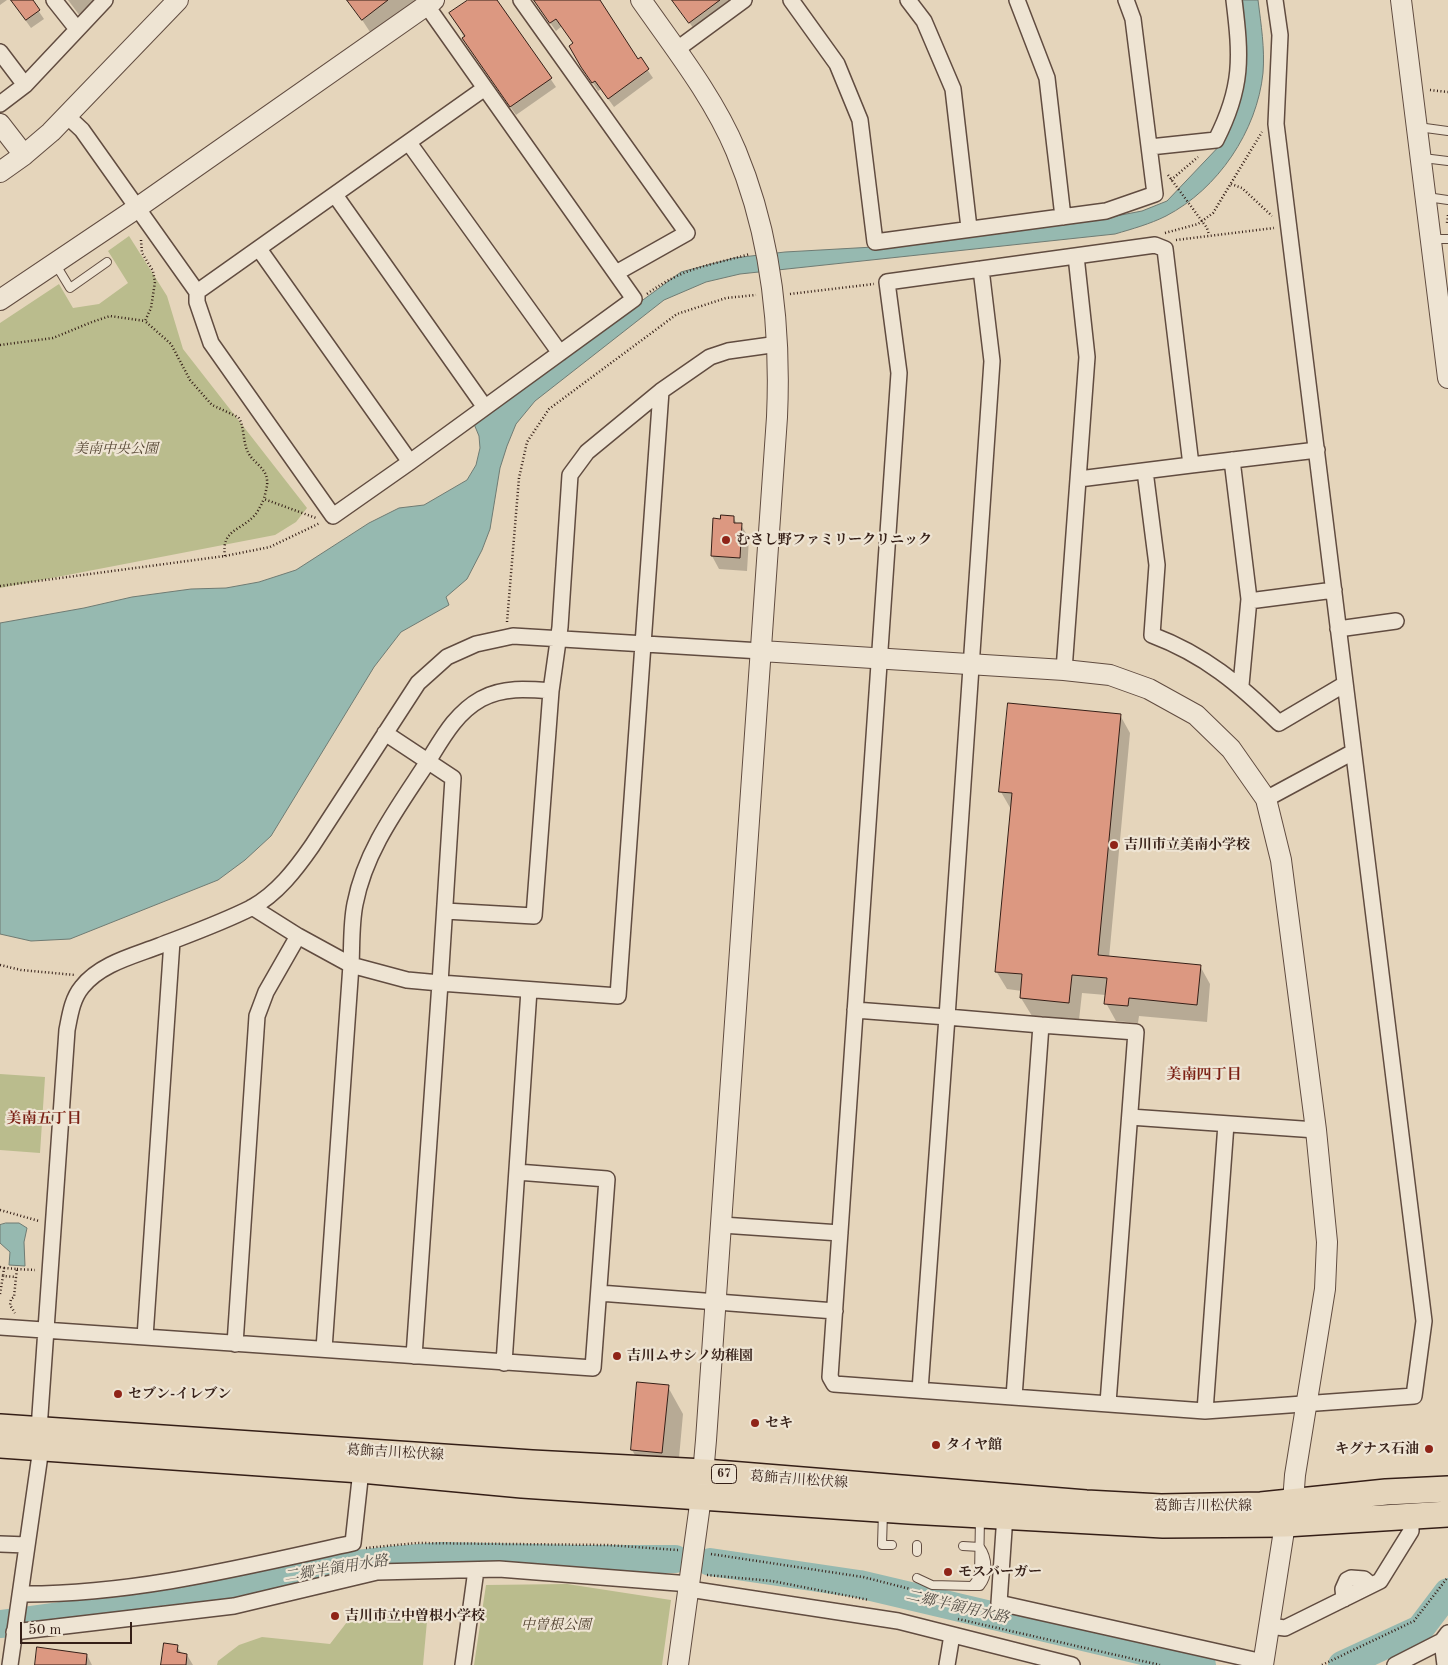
<!DOCTYPE html>
<html>
<head>
<meta charset="utf-8">
<style>
	body { margin:0 }
	#map { position:relative; width:1448px; height:1665px; overflow:hidden; background:#e5d5bb; font-family:"Old Standard TT",serif }
	canvas { display:block }
	.scale { position:absolute; left:20px; top:1622px; width:112px; height:22px; box-sizing:border-box; border:2px solid #351f17; border-top:0; padding-left:6px; font-size:15px; line-height:18px; white-space:nowrap; color:#351f17; -webkit-text-stroke:4px #eee4d3; paint-order:stroke }
</style>
</head>
<body>
<div id="map">
<canvas width="1448" height="1665"></canvas>
<div class="scale">50 m</div>
</div>
<script>
const c = document.querySelector('canvas').getContext('2d');
c.lineJoin = 'round';
function fill(path, color) { c.fillStyle = color; c.fill(path, 'evenodd'); }
function stroke(path, color, width, dash) { c.strokeStyle = color; c.lineWidth = width; c.lineCap = dash ? 'butt' : 'round'; c.setLineDash(dash || []); c.stroke(path); }
function write(font, color, halo, rows, align = 'center') {
  c.font = font + ' "Old Standard TT","Noto Serif JP",serif'; c.lineWidth = 4.5; c.setLineDash([]); c.textBaseline = 'middle'; c.strokeStyle = halo; c.fillStyle = color; for (const [text, x, y, turn = 0] of rows) {
    c.save(); c.translate(x, y); c.rotate((+turn || 0) * Math.PI / 180); c.textAlign = isNaN(turn) ? turn : align; if (halo) c.strokeText(text, 0, 0); c.fillText(text, 0, 0); c.restore();
  }
}
const green = new Path2D(`
	M129 236 167 296 183 349 307 508 296 522 275 535 0 588V323L59 284 73 308 99 304 128 283 108 251Z
	M0 1074 45 1077 40 1153 0 1150Z
	M567 1584 671 1600 662 1665H474L486 1585Z
	M354 1613 427 1621 423 1665H217L218 1661 239 1645 262 1637 330 1644Z`);
const water = new Path2D(`
	M1239 0H1258C1261 24 1265 49 1263 73 1257 131 1218 189 1166 216 1150 224 1132 229 1115 234L740 274 706 282 664 300 535 401 516 424 507 446 500 468 490 529 482 550 467 579 446 597 449 605 401 632 374 667 271 836 245 860 218 880 70 939 31 941 0 934V623L84 608 132 597 191 589 226 588 259 582 296 570 369 523 399 508 424 505 467 480 476 465 480 448 479 436 474 424 681 272 734 258 785 252 909 245 1095 220 1142 211 1167 201 1225 140 1240 102 1243 80Z
	M6 1223H19L27 1228 24 1242 25 1266 9 1265 10 1252 0 1243V1225Z`);
const shadow = new Path2D(`
	M0 0H7L0 5Z
	M11 0H31L44 19 31 28Z
	M68 0H102L83 20Z
	M349 0H417L372 35Z
	M471 0H497L556 87 516 115 469 47 456 22Z
	M534 0H600L638 61 640 59 653 78 614 107 601 89 598 91 575 55 574 44 562 26 556 31Z
	M674 0H745L698 35Z
	M733 517 737 524 741 525 749 538 747 571 719 569 712 556Z
	M1120 715 1130 733 1109 958 1200 966 1210 984 1207 1022 1139 1016 1138 1023 1116 1021 1106 1003V995L1082 993 1079 1020 1032 1016 1021 998 1022 991 1007 989 996 971 1012 811 1001 792Z
	M668 1387 683 1414 677 1480 648 1477 632 1450Z
	M177 1647 182 1654 187 1655 193 1665H162Z
	M87 1655 92 1665H36Z`);
const river = new Path2D(`
	M710 1562 859 1584 1202 1665
	M0 1624 150 1604 340 1566 393 1560 443 1556 581 1559H675
	M1342 1665 1420 1629 1448 1592`);
const building = new Path2D(`
	M11 0H33L40 10 26 20Z
	M347 0H388L362 20Z
	M468 0H497L552 78 510 107 462 38 465 36 449 13Z
	M534 0H600L638 59 641 57 649 69 608 99 595 81 592 83 581 67 569 46 573 43 556 19 550 23Z
	M672 0H720L689 23Z
	M721 515 734 516V523H742L740 558 711 556 713 518 720 519Z
	M1008 703 1121 714 1098 955 1201 965 1197 1005 1129 998 1128 1006 1104 1004 1107 978 1072 975 1069 1003 1020 998 1022 974 995 972 1012 793 999 792Z
	M637 1382 669 1385 662 1453 631 1450Z
	M164 1643 178 1645 177 1652 187 1654 186 1665H161Z
	M37 1647 87 1654 86 1665H35Z`);
const path = new Path2D(`
	M1430 90 1448 92
	M1168 175 1207 228 1209 235
	M1171 180 1198 157
	M1231 184 1242 188 1272 216
	M1447 223 1448 215
	M1165 233 1198 224 1213 213 1262 132
	M141 240 142 253 153 271 155 282 151 308 145 321 171 344 190 380 212 405 238 417C245 425 242 443 249 454 254 463 266 468 267 480 268 486 265 493 264 499L316 518
	M1176 240 1274 228
	M647 294C684 267 708 266 750 254
	M790 294 874 284
	M0 345 53 338 92 322 110 316 145 321
	M225 556C221 530 240 531 254 516 258 512 261 505 264 499
	M0 586 225 556 270 547 320 523
	M507 622 519 478 527 442 549 409 677 314 726 298 756 295
	M0 965 21 970 75 975
	M0 1210 39 1221
	M0 1267 4 1268 3 1276
	M4 1268 17 1269 16 1277
	M17 1269 35 1270
	M0 1294 3 1276 16 1277 14 1297 11 1299 10 1305 15 1313
	M366 1548 417 1543 607 1545 678 1550
	M711 1554 863 1577 914 1590
	M707 1575 772 1581 869 1600
	M944 1597 984 1608
	M958 1619 1160 1665
	M1322 1665 1414 1621 1448 1577`);
const service = new Path2D(`
	M1418 127 1448 131
	M1423 158 1448 161
	M1427 197 1448 200
	M1433 239H1448
	M56 265 70 288 107 262
	M883 1512 882 1545H892
	M963 1546 980 1547
	M917 1552V1545
	M917 1578 932 1585 972 1586 979 1577 980 1517
	M972 1586H980C989 1575 988 1558 980 1547`);
const minor = new Path2D(`
	M54 0 77 29
	M521 0 687 233 616 273
	M791 0 837 64 860 120 875 242 1106 211 1155 194 1133 19 1126 0
	M908 0 924 21 953 89 969 228
	M1017 0 1047 78 1063 217
	M676 50 744 0
	M0 52 25 85
	M0 104 25 85 105 0
	M67 116 82 130 197 292V302L211 343 333 516 410 462 634 299 427 6
	M409 143 560 353
	M1150 147 1216 140C1243 87 1241 57 1234 0
	M335 195 484 406
	M259 249 410 462
	M981 269 992 361 947 1017 1041 1025
	M197 292 485 88
	M1232 460 1249 599 1241 685
	M1191 465 1317 450
	M1145 471 1157 565 1152 635C1205 655 1239 684 1279 723L1345 684
	M1079 479 1191 465 1165 249 1155 245 887 282 899 373 830 1377 834 1384 1205 1411 1414 1396 1424 1321 1276 124 1280 35 1275 0
	M1249 601 1334 590
	M1338 629 1396 621
	M1064 670 1087 357 1076 256
	M385 733 453 778 440 983 407 980 351 965C352 945 351 924 355 904 365 852 396 810 425 766 441 741 454 714 481 699 503 687 527 689 551 691
	M1266 799 1353 752
	M252 907 298 936 351 965 324 1349
	M445 911 534 916 551 691 560 627 570 475 587 452 661 391 710 357 728 351 778 344
	M855 1010 947 1017 920 1390
	M1130 1117 1316 1130
	M722 1225 840 1233
	M599 1293 835 1311
	M0 1327 593 1368 607 1179 517 1172
	M145 1337 172 941
	M235 1344 257 1016 266 992 298 936
	M414 1356 440 983 618 996 661 391
	M504 1363 529 990
	M1014 1397 1041 1025 1136 1032 1108 1403
	M1205 1411 1226 1124
	M39 1429 67 1030C70 1015 72 999 82 987 100 964 133 956 159 946 190 934 221 923 251 908 277 894 296 869 312 846L418 683 447 657 476 644 513 636 761 651
	M1005 1515 999 1603 1263 1662
	M0 1544 27 1545
	M689 1589 898 1621 1072 1665
	M20 1594C132 1595 244 1567 353 1543L361 1470
	M1344 1599 1343 1589 1347 1580 1351 1578 1364 1579 1371 1585
	M1269 1626 1285 1628 1380 1581 1411 1531V1517
	M14 1632 234 1606 377 1572 499 1569 690 1584
	M1442 1641 1445 1665
	M10 1665 41 1448
	M463 1665 476 1570
	M947 1665 952 1635
	M1395 1665 1442 1641 1448 1633`);
const tertiary = new Path2D(`
	M641 0C674 47 714 98 736 151 771 235 781 327 777 417L706 1440 701 1497 678 1665
	M1401 0 1448 378
	M0 124 24 155
	M0 172 24 155 51 132 178 0
	M0 300 137 208 434 0
	M761 651 1064 670 1110 675 1149 689 1196 715 1231 749 1266 799 1281 860 1316 1130 1327 1242 1325 1289 1295 1475 1293 1502
	M1263 1665 1285 1524`);
const primary = new Path2D(`
	M0 1427 532 1463 704 1472 1086 1503 1161 1507 1261 1505 1386 1492 1448 1489
	M0 1445 361 1470 522 1485 909 1511 1163 1525 1285 1524 1448 1514`);
const markers = [
	[726,540,5,"#8f2418"],
	[1114,845,5,"#8f2418"],
	[617,1356,5,"#8f2418"],
	[118,1394,5,"#8f2418"],
	[755,1423,5,"#8f2418"],
	[936,1445,5,"#8f2418"],
	[1429,1449,5,"#8f2418"],
	[948,1572,5,"#8f2418"],
	[335,1616,5,"#8f2418"]
];
const shields = [
	[724,1474,25]
];
const shieldNames = [
	["67",724,1474]
];
const parkNames = [
	["美南中央公園",116,449],
	["中曽根公園",556,1625]
];
const poiNames = [
	["むさし野ファミリークリニック",736,540],
	["吉川市立美南小学校",1124,845],
	["吉川ムサシノ幼稚園",627,1356],
	["セブン-イレブン",128,1394],
	["セキ",765,1423],
	["タイヤ館",946,1445],
	["キグナス石油",1419,1449,"right"],
	["モスバーガー",958,1572],
	["吉川市立中曽根小学校",345,1616]
];
const streetNames = [
	["葛飾吉川松伏線",395,1453,3],
	["葛飾吉川松伏線",799,1480,4],
	["葛飾吉川松伏線",1203,1506]
];
const neighbourhoodNames = [
	["美南四丁目",1204,1075],
	["美南五丁目",44,1119]
];
const waterNames = [
	["二郷半領用水路",336,1569,-9],
	["二郷半領用水路",957,1607,13]
];
fill(green, '#babc8d');
fill(water, '#96b9b0');
stroke(water, '#6f7b73', 1);
fill(shadow, '#0003');
stroke(river, '#96b9b0', 28);
fill(building, '#dc9881');
stroke(building, '#351f17', 1);
stroke(service, '#614c40', 10);
stroke(minor, '#614c40', 18);
stroke(tertiary, '#614c40', 22);
stroke(primary, '#351f17', 28);
stroke(path, '#351f17', 2.5, [1, 2.5]);
stroke(service, '#eee4d3', 8);
stroke(minor, '#eee4d3', 15);
stroke(tertiary, '#eee4d3', 20);
stroke(primary, '#e5d5bb', 25);
for (const [x, y, r, color] of markers) { const dot = new Path2D(); dot.arc(x, y, r, 0, 2 * Math.PI); c.fillStyle = color; c.fill(dot); stroke(dot, '#eee4d3', 2); }
for (const [x, y, w] of shields) { const box = new Path2D(); box.roundRect(x - w / 2, y - 9.5, w, 19, 4); c.fillStyle = '#eee4d3'; c.fill(box); stroke(box, '#351f17', 1); }
write('bold 12px', '#351f17', null, shieldNames);
write('italic 14px', '#564634', '#eee4d3', parkNames);
write('bold 14px', '#351f17', '#eee4d3', poiNames, 'left');
write('14px', '#351f17', '#eee4d3', streetNames);
write('bold 15px', '#7a1f14', '#eee4d3', neighbourhoodNames);
write('italic 15px', '#524d45', '#eee4d3', waterNames);
</script>
</body>
</html>
